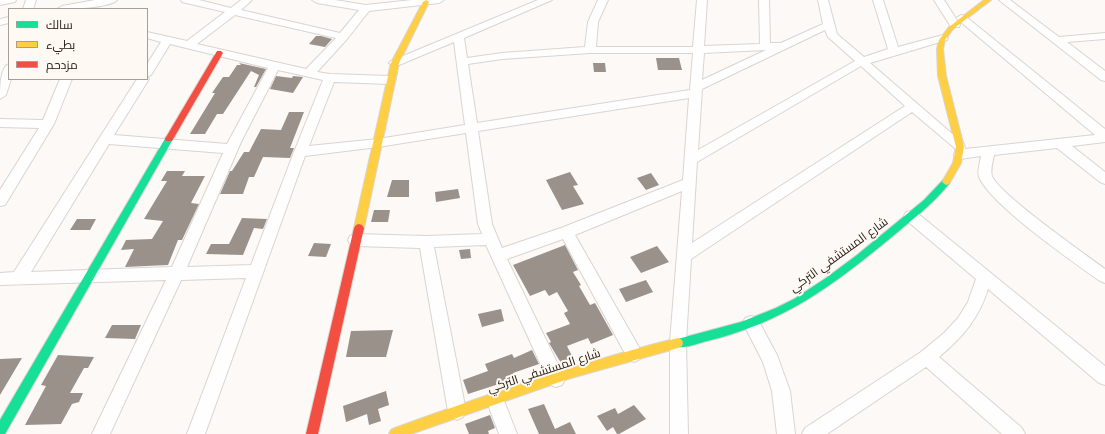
<!DOCTYPE html>
<html>
<head>
<meta charset="utf-8">
<style>
	body { margin:0 }
	#map { position:relative; width:1105px; height:434px; overflow:hidden; background:#fcf9f7; font-family:"Roboto Serif",Cairo,serif }
	canvas { display:block }
	.legend { position:absolute; left:8px; top:8px; width:140px; height:72px; box-sizing:border-box; background:#fff9f4; border:1px solid #a69f99; margin:0; padding:5px 7px; list-style:none; font-size:12px; color:#211810 }
	.legend li { display:flex; align-items:center; gap:8px; height:20px }
	.legend b { width:20px; border:1px solid #a69f99 }
</style>
</head>
<body>
<div id="map">
<canvas width="1105" height="434"></canvas>
<ul class="legend">
<li><b style="height:5px;background:#16e098"></b>سالك</li>
<li><b style="height:5px;background:#ffcf43"></b>بطيء</li>
<li><b style="height:5px;background:#f24e42"></b>مزدحم</li>
</ul>
</div>
<script>
const c = document.querySelector('canvas').getContext('2d');
c.lineJoin = 'round';
function fill(path, color) { c.fillStyle = color; c.fill(path, 'evenodd'); }
function stroke(path, color, width, dash) { c.strokeStyle = color; c.lineWidth = width; c.lineCap = dash ? 'butt' : 'round'; c.setLineDash(dash || []); c.stroke(path); }
function write(font, color, halo, rows, align = 'center') {
  c.font = font + ' "Roboto Serif",Cairo,serif'; c.lineWidth = 4; c.setLineDash([]); c.textBaseline = 'middle'; c.strokeStyle = halo; c.fillStyle = color; for (const [text, x, y, turn = 0] of rows) {
    c.save(); c.translate(x, y); c.rotate((+turn || 0) * Math.PI / 180); c.textAlign = isNaN(turn) ? turn : align; if (halo) c.strokeText(text, 0, 0); c.fillText(text, 0, 0); c.restore();
  }
}
const building = new Path2D(`
	M316 36H321L332 39 325 47 309 44Z
	M656 58H679L682 70H658Z
	M239 63 266 69 256 87H254L259 75 251 71 223 114H217L205 134H190L215 93H212L223 77H229L237 65H241Z
	M593 63H605L606 72H594Z
	M276 76 292 78 293 76 303 77 293 93 270 89Z
	M289 112H304L290 148H294L290 158 263 157 254 177H249L243 194H220L230 171H232L244 152H249L261 129 281 130Z
	M167 171H185L182 176H205L191 203 199 204 182 240H178L168 265 125 267 134 249 121 250 126 240 152 239 163 221 144 219 167 181H161Z
	M570 172 578 185 573 186 584 204 562 210 546 180Z
	M651 173 659 185 646 190 637 178Z
	M392 180H409V197H387Z
	M458 189 460 198 436 202 435 192Z
	M374 210H390L388 222H371Z
	M242 218 267 219 263 229 254 228 243 255 206 254 211 244H229Z
	M77 219H96L90 230H70Z
	M314 243 331 244 326 257 308 256Z
	M565 245 578 270 573 272 581 285 579 286 590 305 595 303 613 335 591 344 588 338 567 346 573 358 561 363 549 343 551 342 546 333 570 324 564 313 568 311 557 292 549 296 545 290 530 296 513 265Z
	M657 246 669 262 641 273 630 257Z
	M470 249 471 258 461 259 459 250Z
	M646 280 653 292 626 302 619 289Z
	M501 309 504 321 482 327 478 314Z
	M112 325H141L135 339 105 338Z
	M393 330 386 357H346L351 331Z
	M532 350 539 364 513 373 515 377 502 383 468 394 463 380 488 371 485 364 512 354 514 358Z
	M58 355 94 357 88 368H84L70 393H83L79 402 72 404 61 424 25 425 46 386 41 385Z
	M22 358 0 395V359Z
	M386 391 389 405 378 409 381 421 369 425 367 414 346 422 343 406Z
	M544 404 555 429 570 422 576 434H539L528 409Z
	M634 405 646 419 619 434H617L613 427 607 431 597 416 615 408 618 414Z
	M490 415 495 428 488 431 489 434H469L465 424Z`);
const street = new Path2D(`
	M0 0H16L15 2 0 5Z
	M26 0H36L33 9H23Z
	M95 0H117C110 8 69 9 57 9L62 6Z
	M181 0H199L231 8 241 0H252L241 10 340 33 359 10 317 3 312 0H335L366 5 412 0H444L439 3 369 11 347 39 317 72 330 74 390 76 396 80 390 84 334 82 309 146 378 139 465 125 454 42 399 65 395 66 389 63 391 61 538 0H552L464 38 467 58 502 53 585 47 588 22 598 0H608L598 22 596 47H693L697 0H707L704 46 760 44 759 0H769L770 43H781L823 24 818 0H828L837 34 864 57 888 49 873 0H883L898 47 943 35 948 38 947 40 870 63 964 144 965 149 1095 135 956 18 961 15 965 16 1105 129V142L1072 146 1105 172V184L1100 182 1057 148 994 155C993 161 990 170 992 176 999 194 1085 254 1105 269V283L1100 281C1072 261 991 205 979 177 977 171 980 163 981 156L960 159 955 157 954 154 957 150 912 112 691 259 686 342 688 434H670V342L682 191 575 235 640 349 642 354 640 359 634 362 628 359 563 239 507 259 565 379 562 385 556 387 550 385 486 245 434 247 466 411 463 417 457 420 451 417 448 411 420 248 355 246 350 244 348 240 350 236 355 234 426 236 482 234 478 224 466 133 378 147 305 156 205 434H187L246 278 181 280 110 434H92L166 280 0 285V273L14 272 137 79H147V64L161 42 147 38V32L187 41 225 12 182 2ZM235 15 336 38 306 69 197 44ZM825 30 828 37 855 61 698 150 702 89ZM170 44 268 68 227 144 114 135 149 79 147 77 151 75ZM765 50H766L702 80 704 53ZM590 53H693L690 90 477 123 468 64 502 59ZM861 66 905 106 692 243 697 162ZM278 70 323 80 294 152 251 265 187 267 241 142ZM689 98 683 180 561 228 502 248 492 224 478 131ZM109 144 223 153 172 267 31 272Z
	M934 0H944L960 25 959 27H951Z
	M999 0H1010L1059 37 1105 33V39L1067 42 1105 71V81L1101 80Z
	M9 17V23L0 25V19Z
	M9 64V79H11L6 95 0 99C0 89 0 67 9 64Z
	M60 79H72L54 124 5 205 0 206V190L39 128 0 127V119L43 120Z
	M911 211 916 212 1105 366V385L1099 383 988 289C979 318 963 337 939 357L1022 428 1025 434H1002L926 367 827 434H802L805 428 921 352 944 333 958 318 968 302 976 279 906 220 904 216 906 212Z
	M751 316 757 318 777 355 790 391 795 434H777L772 391 763 362 743 323 745 318Z
	M495 391 501 393 517 434H499L486 399 489 393Z`);
const fast = new Path2D(`
	M169 136 173 139 5 434H0V420L166 137Z
	M946 179 950 182 949 184C933 204 913 219 893 236 834 285 783 323 707 341 698 343 683 350 674 346L673 343 674 340 741 322 776 308 794 299 826 278 857 255 924 200 943 180Z`);
const slow = new Path2D(`
	M426 0 429 2 399 63 364 228 362 231H356L354 228 391 63 423 2Z
	M984 0H991L953 29 945 40 943 49 946 76 964 147 961 163 949 184 946 185 942 182 953 163 956 147 938 76 937 49 939 40 949 27Z
	M678 338 682 340 683 343 682 346 678 348 571 378 411 434H389L391 430 395 428C488 394 582 362 678 338Z`);
const jam = new Path2D(`
	M217 51H221L223 53 172 141H166L165 139Z
	M359 224 362 225 364 228 318 434H306L354 228 356 225Z`);
const streetNames = [
	["شارع المستشفي التركي",839,255,-36],
	["شارع المستشفي التركي",544,371,-18]
];
fill(building, '#9a918a');
stroke(street, '#dbd4cf', 2);
stroke(fast, '#dbd4cf', 2);
stroke(slow, '#dbd4cf', 2);
stroke(jam, '#dbd4cf', 2);
fill(street, '#fffefe');
fill(fast, '#16e098');
fill(slow, '#ffcf43');
fill(jam, '#f24e42');
write('12px', '#211810', '#fff9f4', streetNames);
</script>
</body>
</html>
